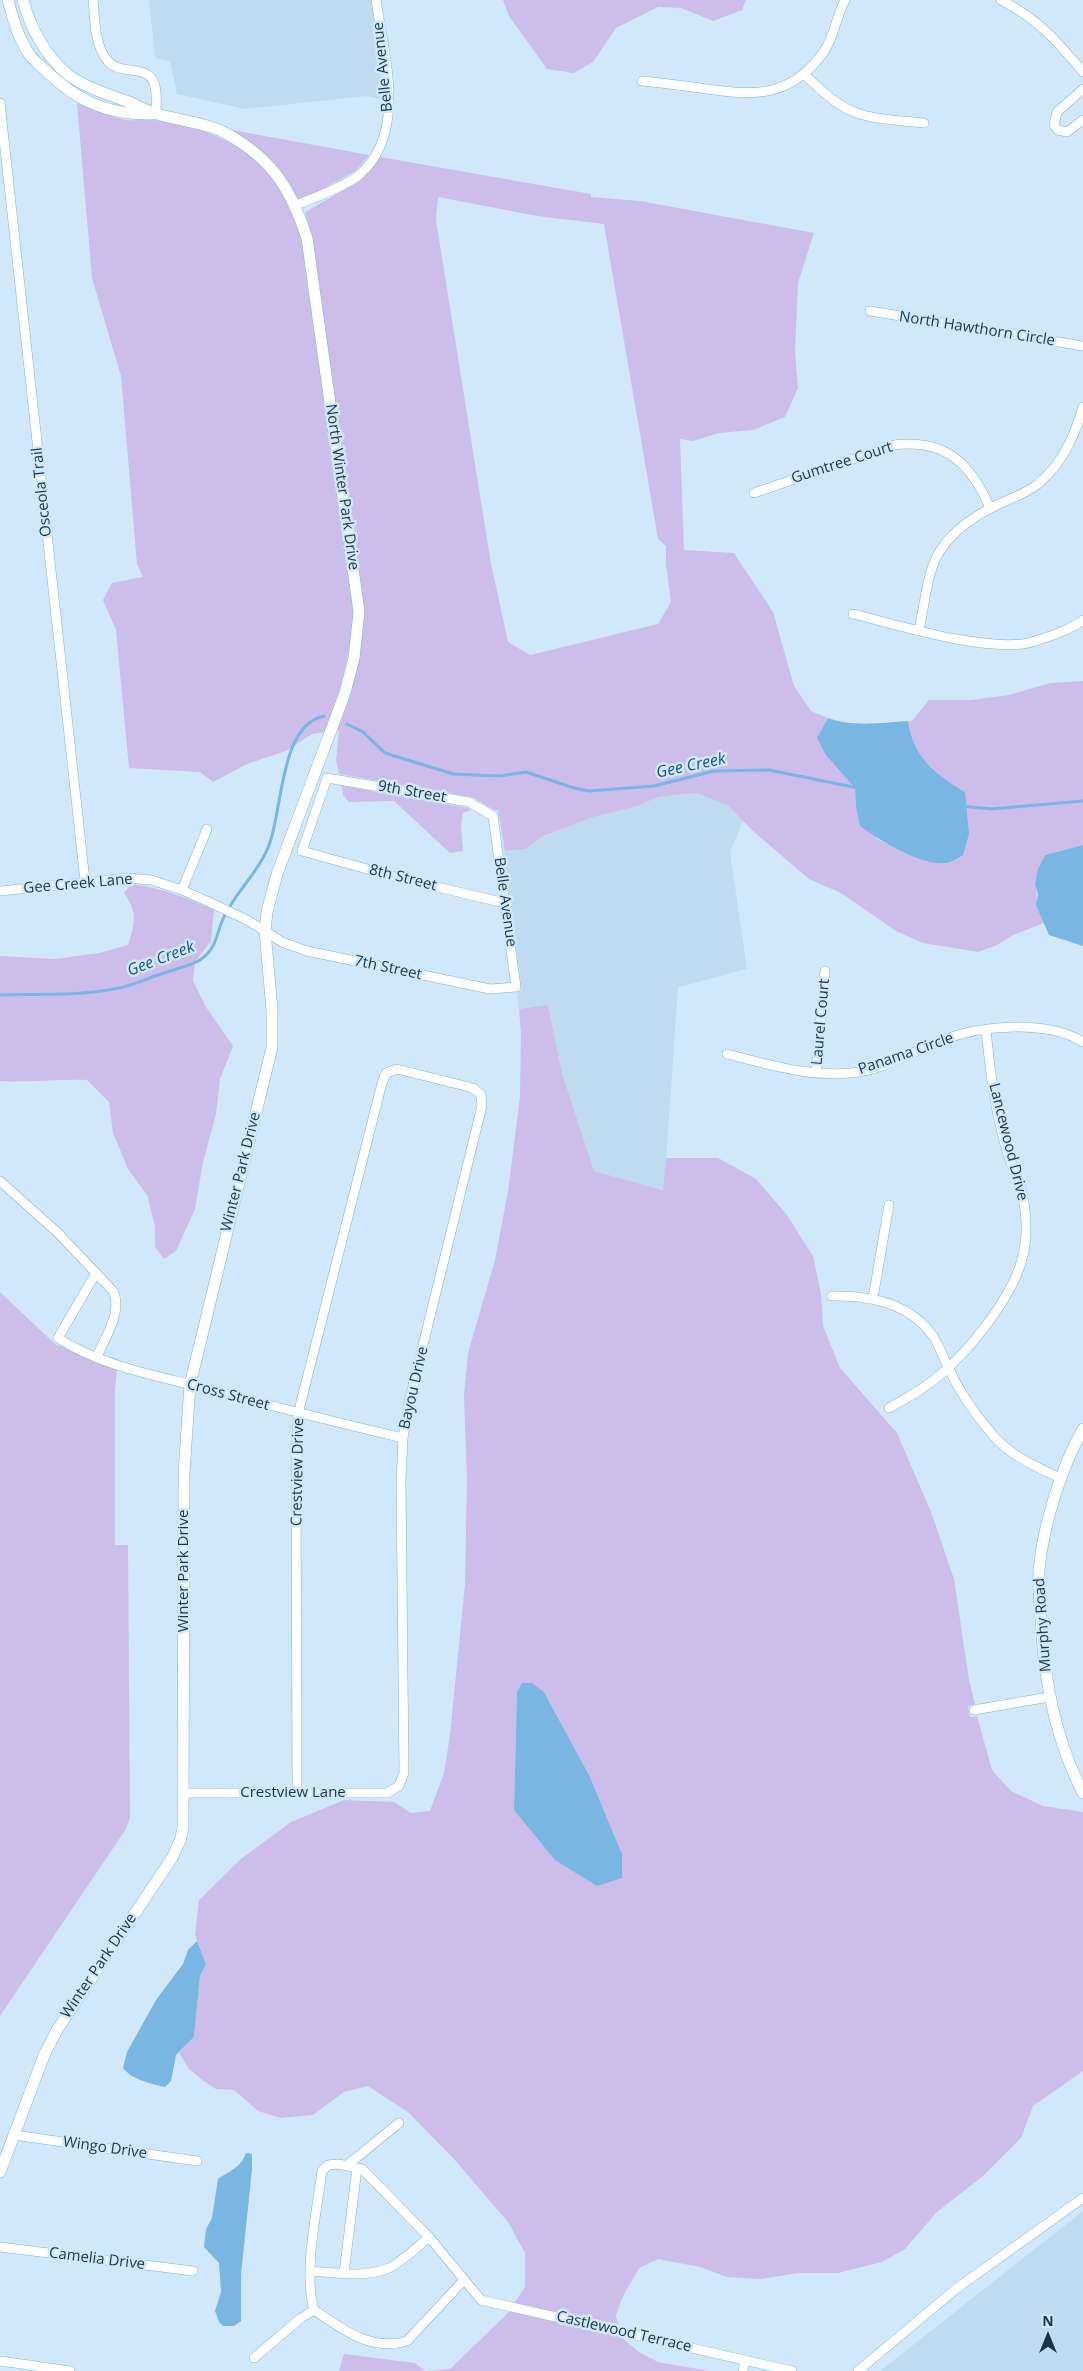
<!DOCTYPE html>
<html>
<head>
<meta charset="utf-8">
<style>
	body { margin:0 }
	#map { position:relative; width:1083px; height:2371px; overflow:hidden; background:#d0e8fa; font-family:"Open Sans",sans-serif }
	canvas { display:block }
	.north { position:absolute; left:1023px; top:2311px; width:50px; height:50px; -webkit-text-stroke:4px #d0e8fa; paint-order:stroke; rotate:0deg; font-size:14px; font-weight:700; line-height:20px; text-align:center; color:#1b3446 }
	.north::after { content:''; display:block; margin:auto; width:18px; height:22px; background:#1b3446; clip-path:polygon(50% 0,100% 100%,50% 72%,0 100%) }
</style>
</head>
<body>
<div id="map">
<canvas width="1083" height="2371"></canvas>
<div class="north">N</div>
</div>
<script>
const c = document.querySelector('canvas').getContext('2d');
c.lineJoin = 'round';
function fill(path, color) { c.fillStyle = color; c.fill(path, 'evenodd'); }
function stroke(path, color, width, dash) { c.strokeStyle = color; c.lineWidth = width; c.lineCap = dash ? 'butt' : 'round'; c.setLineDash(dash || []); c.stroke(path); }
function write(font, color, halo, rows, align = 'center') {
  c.font = font + ' "Open Sans",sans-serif'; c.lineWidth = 5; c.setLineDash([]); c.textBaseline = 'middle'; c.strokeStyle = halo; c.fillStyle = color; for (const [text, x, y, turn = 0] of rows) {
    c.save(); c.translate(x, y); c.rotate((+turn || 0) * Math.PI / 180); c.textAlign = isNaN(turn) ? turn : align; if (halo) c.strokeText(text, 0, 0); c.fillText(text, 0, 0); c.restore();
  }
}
const built = new Path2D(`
	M149 0H371L384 100 367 96 245 109 177 94 170 61 155 58Z
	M696 793 727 805 743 821 730 852 747 969 678 987 664 1190 594 1171 562 1073 548 1006 519 1009 517 992 522 991 502 838 505 851 526 849 543 836 593 817 635 807 658 797Z
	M1083 2211V2371H880Z`);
const green = new Path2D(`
	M503 0H746L742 10 713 21 681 8 658 7 616 28 593 62 574 73 547 69 509 16Z
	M77 103C93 107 109 118 127 120 138 121 150 119 160 121 235 132 281 167 302 239L354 612C349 659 342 688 325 732L312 734 286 751 247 764 213 782 200 772 129 768 116 630 103 600 112 583 143 577 137 564 121 376 92 278Z
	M232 130 369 155 355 171 300 202C282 169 263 152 232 130Z
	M380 157 591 194V197L640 201 814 233 798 283 795 351 798 388 785 417 753 430 719 433 693 441 680 439 684 550 734 553 773 612 794 686 811 711 828 718 818 738 855 788 856 807 877 839 927 862 965 792C934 773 914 758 908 721H912L929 700H971L1009 695 1050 683 1083 681V845L1045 855C1033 878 1034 900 1044 923L1013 935 997 945 978 952 923 943 896 931 841 893 809 879 753 831 727 805 696 793 658 797 635 807 593 817 543 836 526 849 505 851 498 810H494L472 797 339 774 336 760 339 731 337 730 350 695 364 611 312 237 305 212 360 181ZM438 197 537 216 604 224 658 539 666 546V564L671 602 658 624 530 655 508 642 491 564 436 220Z
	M342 786 468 808 471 810 463 813 461 826 463 851 450 853 394 801 349 802 343 795Z
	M131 884C161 887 187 898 214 910L211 941 195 962 193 981 206 1007 233 1046 220 1079 216 1114 203 1162 195 1209 176 1251 164 1259 155 1247V1226L147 1195 128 1169 113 1133 109 1102 87 1080C58 1079 29 1083 0 1081V956L55 959 99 953 128 945C135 923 138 912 124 893Z
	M548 1005 562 1073 594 1171 663 1190 666 1158H718L756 1179 787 1215 813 1256 821 1294 823 1326 840 1368 897 1433 931 1512 954 1579 969 1680 975 1704 968 1706 970 1717 977 1716 992 1770 1011 1791 1043 1806 1083 1812V2071L1033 2106 1021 2138 983 2176 937 2212 905 2249 882 2262 838 2273H798L761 2279 727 2277 700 2267 658 2259 639 2268 622 2298 616 2316 622 2338 639 2352 658 2362 709 2371H428L450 2369 507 2314 525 2287V2253L508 2222 454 2159 409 2113 368 2086 344 2092 313 2115 281 2118 258 2111 234 2090 216 2089 202 2080 189 2069 179 2053 194 2037 200 1976 206 1964 195 1935 199 1900 241 1859 291 1822 344 1800 394 1802 411 1813 430 1811 444 1773 450 1735 465 1584 467 1481 464 1395 468 1353 495 1260 508 1191 520 1097 521 1033 519 1009ZM517 1692H544L590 1777 622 1854 514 1810Z
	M0 1292 56 1345 118 1359 115 1389V1545H128L130 1818 126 1829 0 2016Z
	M344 2354 415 2363 425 2371H339Z`);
const water = new Path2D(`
	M828 718C852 727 882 723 908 721 914 758 934 773 965 792L969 834 963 855C958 858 951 863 945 863 921 866 879 840 860 826L856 807 855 788 826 755 817 738Z
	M1083 845V946L1049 935 1036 905 1038 895 1035 884 1038 869 1045 855Z
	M522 1683H532L544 1692 590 1777 622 1854V1878L597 1886 555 1860 514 1810 517 1692Z
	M197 1941 206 1964 200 1976 194 2037 176 2055 171 2081 165 2087C151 2084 131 2079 123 2068L127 2052 156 2000 183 1964 188 1950Z
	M246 2153 252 2154V2169L241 2275V2321L234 2326H223L219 2322 215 2311 221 2292 219 2263 204 2247 206 2229 212 2218 218 2179C230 2170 240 2169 246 2153Z`);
const stream = new Path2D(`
	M347 724 363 732 385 753 453 774 500 776 526 772 574 788 589 791 654 786 714 771 769 770 858 788
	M962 806 991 809 1083 801
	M0 995C37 994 77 996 114 989 130 987 148 978 164 973 175 969 190 966 200 960 216 950 216 935 223 919 234 894 255 876 266 852 284 817 277 726 324 716`);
const minor = new Path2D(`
	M93 0C95 19 94 44 107 60 118 75 142 65 152 79 158 87 156 104 156 114
	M1001 0C1038 19 1057 41 1083 72
	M805 75C850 120 863 117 924 123
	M642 81C663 83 685 86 707 89 755 96 791 97 823 53 834 38 836 17 845 0
	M1083 89 1057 112 1054 125 1058 130 1067 132 1083 120
	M0 103 85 881
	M296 205C312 199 347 185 359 175 408 133 384 55 376 0
	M870 311 1083 346
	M754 493 894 445C945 439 971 463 990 508
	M853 614C902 626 974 649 1023 644 1034 642 1045 638 1056 634 1065 630 1075 627 1083 620
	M919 630C924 608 927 575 937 556 948 535 970 519 991 508 1006 500 1024 495 1038 484 1063 463 1074 437 1083 407
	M182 890 207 829
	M0 891 127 878 151 880 182 890 209 902 249 921 282 942 307 951 490 989 516 987 493 816 469 802 327 778 302 851 403 879 505 903
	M727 1054C766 1064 809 1077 850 1073 882 1071 913 1051 943 1040 981 1025 1047 1020 1083 1042
	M816 1073 825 971
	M0 1181 58 1233 113 1291C123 1312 105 1337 97 1357
	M96 1273 58 1338C99 1365 153 1375 200 1387 268 1405 335 1422 403 1438
	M832 1296C870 1295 910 1303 933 1336 939 1345 943 1357 948 1367 959 1391 975 1414 992 1434 1010 1456 1037 1467 1062 1479
	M873 1298 889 1205
	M889 1408C931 1386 955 1366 984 1328 1020 1281 1036 1245 1020 1184 1018 1176 1013 1168 1010 1160 1005 1147 1002 1133 999 1120 992 1090 989 1060 986 1030
	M974 1710 1049 1697
	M185 1793H387L399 1786 404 1773 401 1482 403 1438 408 1406 482 1106 481 1095 473 1088 397 1069 386 1073 382 1083 298 1414 296 1461 297 1792
	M14 2135 197 2161
	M346 2166 399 2123
	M0 2247 193 2271
	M311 2271C336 2273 365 2278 389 2268 403 2261 417 2247 429 2237
	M344 2273 357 2168
	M464 2280 407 2341C371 2352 342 2329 314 2310 303 2272 317 2211 322 2171L328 2165 338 2164 362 2169 429 2237 481 2300 792 2371
	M254 2358 301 2318 314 2310
	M0 2361 70 2371
	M743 2371 745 2360
	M858 2371 957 2288 1083 2198`);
const tertiary = new Path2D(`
	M8 0C13 18 18 38 29 54 33 60 40 65 45 70 77 101 107 115 152 114
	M1083 1429C1061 1468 1043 1526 1039 1570 1038 1587 1040 1604 1041 1620 1044 1680 1055 1739 1083 1793
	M0 2172 45 2053 57 2030 172 1858 180 1841 183 1829 184 1473 190 1385 272 1047V1010L265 931 267 912 277 874 345 693 354 658 359 612 307 238C291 190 274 161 229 135 208 123 181 121 157 114 147 111 138 106 129 102 109 95 84 87 67 74 45 55 30 27 23 0`);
const streetNames = [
	["Belle Avenue",383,67,-96],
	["North Hawthorn Circle",977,329,9],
	["Gumtree Court",842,463,-18],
	["North Winter Park Drive",342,487,82],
	["Osceola Trail",42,492,-96],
	["9th Street",412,792,10],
	["8th Street",403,878,14],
	["Gee Creek Lane",78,884,-5],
	["Belle Avenue",505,902,82],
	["7th Street",388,968,12],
	["Laurel Court",821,1022,-85],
	["Panama Circle",906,1054,-19],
	["Lancewood Drive",1008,1142,76],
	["Winter Park Drive",241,1172,-76],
	["Bayou Drive",414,1388,-77],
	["Cross Street",228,1395,15],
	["Crestview Drive",298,1472,-89],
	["Winter Park Drive",184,1571,-90],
	["Murphy Road",1043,1625,-94],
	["Crestview Lane",293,1793],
	["Winter Park Drive",99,1966,-56],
	["Wingo Drive",105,2148,8],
	["Camelia Drive",97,2259,7],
	["Castlewood Terrace",624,2332,13]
];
const waterNames = [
	["Gee Creek",691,766,-12],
	["Gee Creek",161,959,-21]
];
fill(built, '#c0daef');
fill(green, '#cdbdeb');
fill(water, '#79b6e2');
stroke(stream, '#79b6e2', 3);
stroke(minor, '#78b4e1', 10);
stroke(tertiary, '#78b4e1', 12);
stroke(minor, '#fff', 9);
stroke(tertiary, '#fff', 11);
write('15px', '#1b3446', '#d0e8fa', streetNames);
write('italic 16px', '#105882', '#d0e8fa', waterNames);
</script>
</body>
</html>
